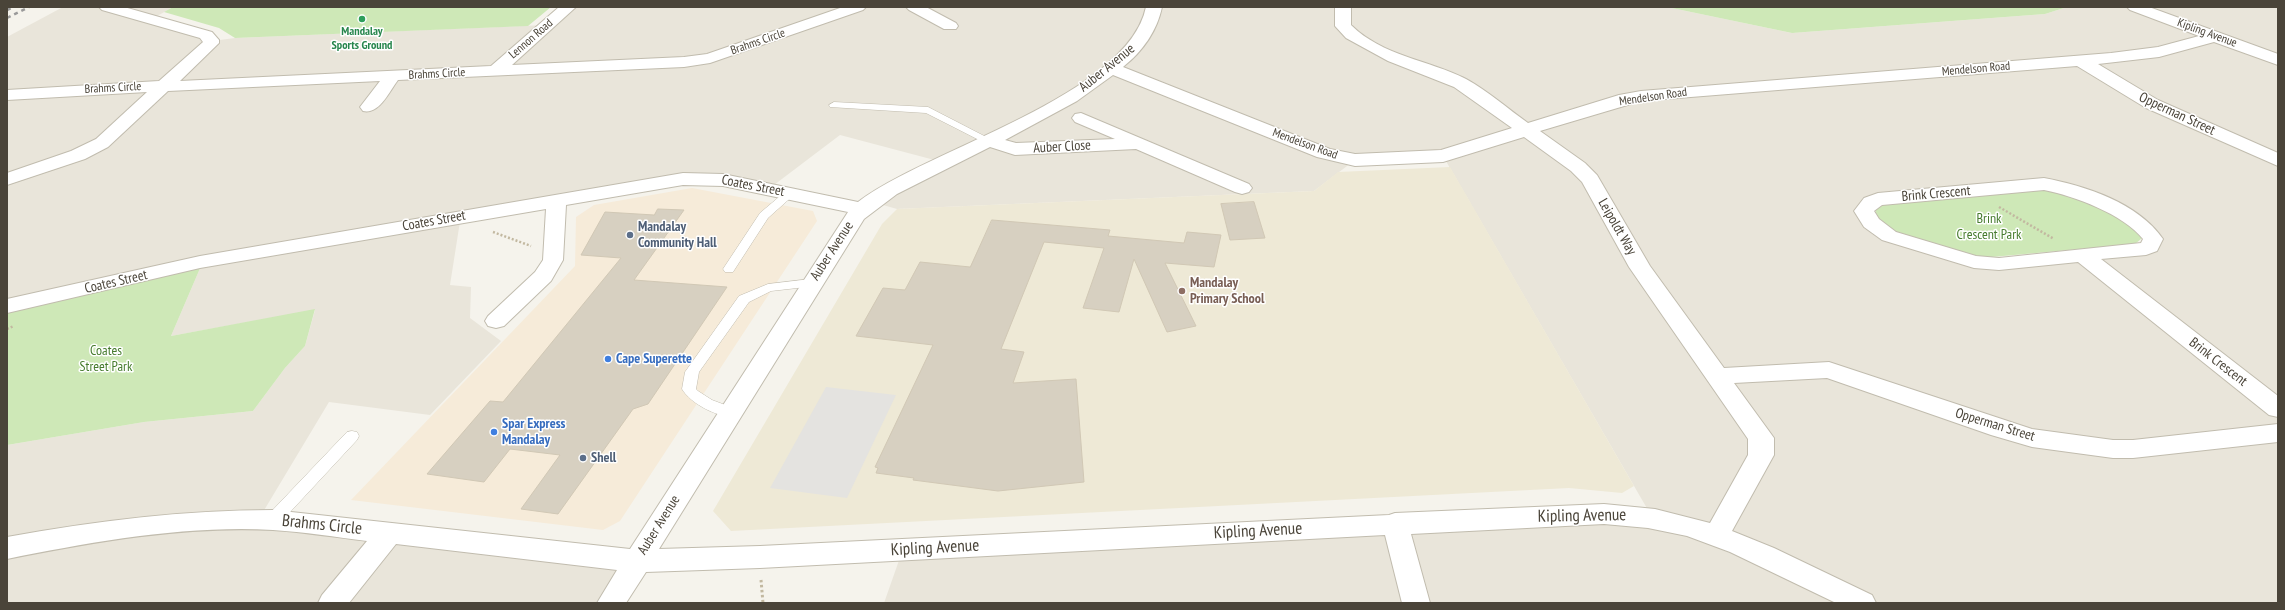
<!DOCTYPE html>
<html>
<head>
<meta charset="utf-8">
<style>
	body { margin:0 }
	#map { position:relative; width:2285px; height:610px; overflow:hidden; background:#f5f3ec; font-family:"PT Sans Narrow",sans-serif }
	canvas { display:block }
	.frame { position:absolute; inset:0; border:8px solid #4a4439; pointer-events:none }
</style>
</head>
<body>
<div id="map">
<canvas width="2285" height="610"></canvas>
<div class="frame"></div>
</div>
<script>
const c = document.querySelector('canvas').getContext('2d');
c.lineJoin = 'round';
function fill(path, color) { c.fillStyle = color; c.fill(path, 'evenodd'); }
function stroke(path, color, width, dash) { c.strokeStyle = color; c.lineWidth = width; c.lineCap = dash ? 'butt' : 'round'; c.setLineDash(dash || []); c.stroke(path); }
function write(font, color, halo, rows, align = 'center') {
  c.font = font + ' "PT Sans Narrow",sans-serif'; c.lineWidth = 3; c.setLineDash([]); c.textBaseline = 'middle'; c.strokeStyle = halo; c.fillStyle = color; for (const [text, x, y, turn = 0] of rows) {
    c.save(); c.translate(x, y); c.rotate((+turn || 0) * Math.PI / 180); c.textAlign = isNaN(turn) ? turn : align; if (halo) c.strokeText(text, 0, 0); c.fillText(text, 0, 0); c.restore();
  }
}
const residential = new Path2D(`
	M63 7H173L152 19 212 41 235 38 546 25 567 7H1667L1792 33 2045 14 2067 7H2278V408L2082 255 2145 248 2143 227 1879 200 1866 211 1965 260 2080 255 2278 409V603H884L903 549 1652 517 1443 156 1355 160 1314 191 897 209 869 201 942 162 840 135 770 188 724 179 461 215 450 285 471 287 470 318 501 341 430 415 329 402 260 517 636 559 609 603H7V445L144 422 253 411 285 368 305 346 315 310 171 336 201 266 7 305V37Z`);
const commercial = new Path2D(`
	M692 188 813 211 817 221 620 521 603 530 351 500 575 266 576 217 594 205Z`);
const education = new Path2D(`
	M1450 167 1634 486 1622 493 1569 488 731 531 713 511 882 224 897 209 1314 191 1338 172Z`);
const green = new Path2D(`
	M173 7H551L528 26 235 38 219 28 164 12Z
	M1667 7H2067L2045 14 1792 33Z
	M2044 190 2071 193 2129 223 2142 236 2141 239 2135 244 1981 258 1894 232 1875 216 1876 209 1883 205Z
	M201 266 171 336 315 309 305 346 285 368 253 411 144 422 7 445V312Z`);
const parking = new Path2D(`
	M826 387 896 395 847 498 770 488Z`);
const building = new Path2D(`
	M1254 202 1265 238 1230 240 1221 204Z
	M658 209 684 210 634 280 727 287 648 404 633 409 558 514 521 509 560 455 510 449 484 482 427 474 490 401 503 402 621 258 581 255 605 212 654 215Z
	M992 220 1110 230 1108 236 1184 243 1187 232 1221 235 1214 267 1165 263 1196 326 1167 332 1134 259 1119 312 1083 308 1104 248 1044 242 1001 349 1024 352 1013 383 1076 379 1084 482 998 491 913 480 914 478 876 473 878 468 875 467 933 345 856 336 883 288 905 290 920 262 970 267Z`);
const pathFar1 = new Path2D(`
	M1999 207 2054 239
	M493 232 531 246
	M7 329 14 326`);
const path = new Path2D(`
	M761 580 763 603`);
const service = new Path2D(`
	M834 102 928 107 992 140 987 143 983 142 926 113 830 107 829 105Z
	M790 190 796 193 768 218 733 272H725L723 269 760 213 786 191Z
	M811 279 817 283 815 286 771 291 749 302 699 372 696 389 698 391 712 400 736 409 738 412 736 415C720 420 690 403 682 389L685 372 739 296 768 284Z
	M352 431 357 432 359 436 357 440 279 524 273 526 267 524 265 520 267 516 347 432Z`);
const minor = new Path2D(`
	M99 7H124L212 32 219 40V43L180 81 491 66 559 7H576L512 65 684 57 707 54 843 7H866L863 10 710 63 684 67 398 80C389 92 379 115 363 111L360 107 380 81 168 91 108 147 85 159 7 185V173L71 151 96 139 147 92 7 100V90L159 81 203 42 200 38 102 10Z
	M906 7H926L956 23 958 26 956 29H944L909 10Z
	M1146 7H1162C1157 31 1142 52 1123 67L1330 149 1355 154 1441 150 1512 128 1454 87 1388 61 1346 38 1335 26V7H1351V25C1382 56 1429 60 1466 79 1488 91 1508 109 1528 123L1619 95 1641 91 2111 53 2158 47 2199 36 2130 10 2127 7H2149L2278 54V65L2214 42 2159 57 2098 64 2158 100 2278 153V166L2146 108 2077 66 1641 101 1540 131 1585 163 1597 175 1650 266 1724 368 1829 362 2032 429 2113 440H2133L2278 424V442L2133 458H2113L2032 447 1991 435 1827 378 1734 383 1774 438V455L1732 531 1774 548 1872 595 1876 603H1836L1730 552 1687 536 1648 528 1604 524 1411 534 1430 603H1402L1385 535 760 568 646 572 626 603H597L617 570 396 544 349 603H318L322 595 367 541C336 537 304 532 273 530 186 525 92 542 7 559V537C95 521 183 510 273 510L630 549 848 212 723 186 683 185 566 205 563 260 551 281 504 326 496 328 488 326 485 321 488 316 535 272 543 260 546 209 200 268 7 313V299L200 256 683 173 723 174 858 202C927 149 1128 96 1146 7ZM1113 75 1317 157 1355 166 1443 162 1524 137 1571 171 1582 182 1629 267 1748 439V455L1710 523 1655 509 1604 504 1395 513 1389 515 760 546 659 549 864 219 897 194 990 147 1015 155 1136 149 1235 192 1242 194 1249 192 1252 188 1249 184 1081 113 1075 114 1072 118 1075 122 1115 139 1016 143 1005 140 1077 101Z
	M2044 178C2086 186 2138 203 2163 239L2157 251 2146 255 2101 259 2278 396V417L2269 415 2078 262 1999 270 1974 268 1882 240 1864 227 1854 211 1864 198 1878 193ZM2044 190C2074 196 2123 214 2143 239L2141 243 1999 258 1976 256 1896 232 1879 219 1874 211 1882 205Z`);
const rail = new Path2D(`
	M7 10 14 7
	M7 18 29 7`);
const markers = [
	[362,19,4,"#2e9e5b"],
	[630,235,4,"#5c6f8a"],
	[1182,291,4,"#8d6e63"],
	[608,359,4,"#3f7fe0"],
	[494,432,4,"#3f7fe0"],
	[583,458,4,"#5c6f8a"]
];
const farLeisurenames = [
	["Mandalay",362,32],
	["Sports Ground",362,46]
];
const farStreetnames = [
	["Kipling Avenue",2207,33,20],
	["Lennon Road",531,39,-41],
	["Brahms Circle",758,42,-19],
	["Mendelson Road",1976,69,-5],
	["Brahms Circle",437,74,-3],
	["Brahms Circle",113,88,-3],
	["Mendelson Road",1653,97,-8],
	["Mendelson Road",1305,144,20]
];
const streetNames = [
	["Auber Avenue",1107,68,-39],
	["Opperman Street",2177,114,25],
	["Auber Close",1062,147,-3],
	["Coates Street",753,186,11],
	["Brink Crescent",1936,194,-5],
	["Coates Street",434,221,-10],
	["Leipoldt Way",1617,227,60],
	["Auber Avenue",832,251,-57],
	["Coates Street",116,282,-13],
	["Brink Crescent",2218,362,38],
	["Opperman Street",1995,425,17],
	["Auber Avenue",659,525,-58]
];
const parkNames = [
	["Brink",1989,219],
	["Crescent Park",1989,235],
	["Coates",106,351],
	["Street Park",106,367]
];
const serviceNames = [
	["Mandalay",638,227],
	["Community Hall",638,243],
	["Shell",591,458]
];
const educationNames = [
	["Mandalay",1190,283],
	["Primary School",1190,299]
];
const shopNames = [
	["Cape Superette",616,359],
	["Spar Express",502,424],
	["Mandalay",502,440]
];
const nearStreetnames = [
	["Kipling Avenue",1582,516,-1],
	["Brahms Circle",322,525,6],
	["Kipling Avenue",1258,531,-3],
	["Kipling Avenue",935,548,-3]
];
fill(residential, '#e9e5da');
fill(commercial, '#f6ebd9');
fill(education, '#eee9d6');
fill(green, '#cee8b7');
fill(parking, '#e4e3e0');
fill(building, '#d7d0c1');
stroke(building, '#d1c8b5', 1);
stroke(service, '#c1bcae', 1);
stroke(minor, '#c1bcae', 2);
stroke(pathFar1, '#c2b8a0', 2.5, [2, 2]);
stroke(path, '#c2b8a0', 3, [2.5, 2.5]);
fill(service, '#fff');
fill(minor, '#fff');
stroke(rail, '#9a9a9a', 2.5, [4, 4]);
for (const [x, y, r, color] of markers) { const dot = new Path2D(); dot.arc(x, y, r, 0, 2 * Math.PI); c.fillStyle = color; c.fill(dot); stroke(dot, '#fff', 1.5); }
write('bold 12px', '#27864d', '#fff', farLeisurenames);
write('12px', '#4a4439', '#fff', farStreetnames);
write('14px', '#4a4439', '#fff', streetNames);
write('14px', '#467b2d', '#fff', parkNames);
write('bold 14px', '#4e5e75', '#fff', serviceNames, 'left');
write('bold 14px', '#785e54', '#fff', educationNames, 'left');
write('bold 14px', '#366cbe', '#fff', shopNames, 'left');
write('17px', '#4a4439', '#fff', nearStreetnames);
</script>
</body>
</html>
